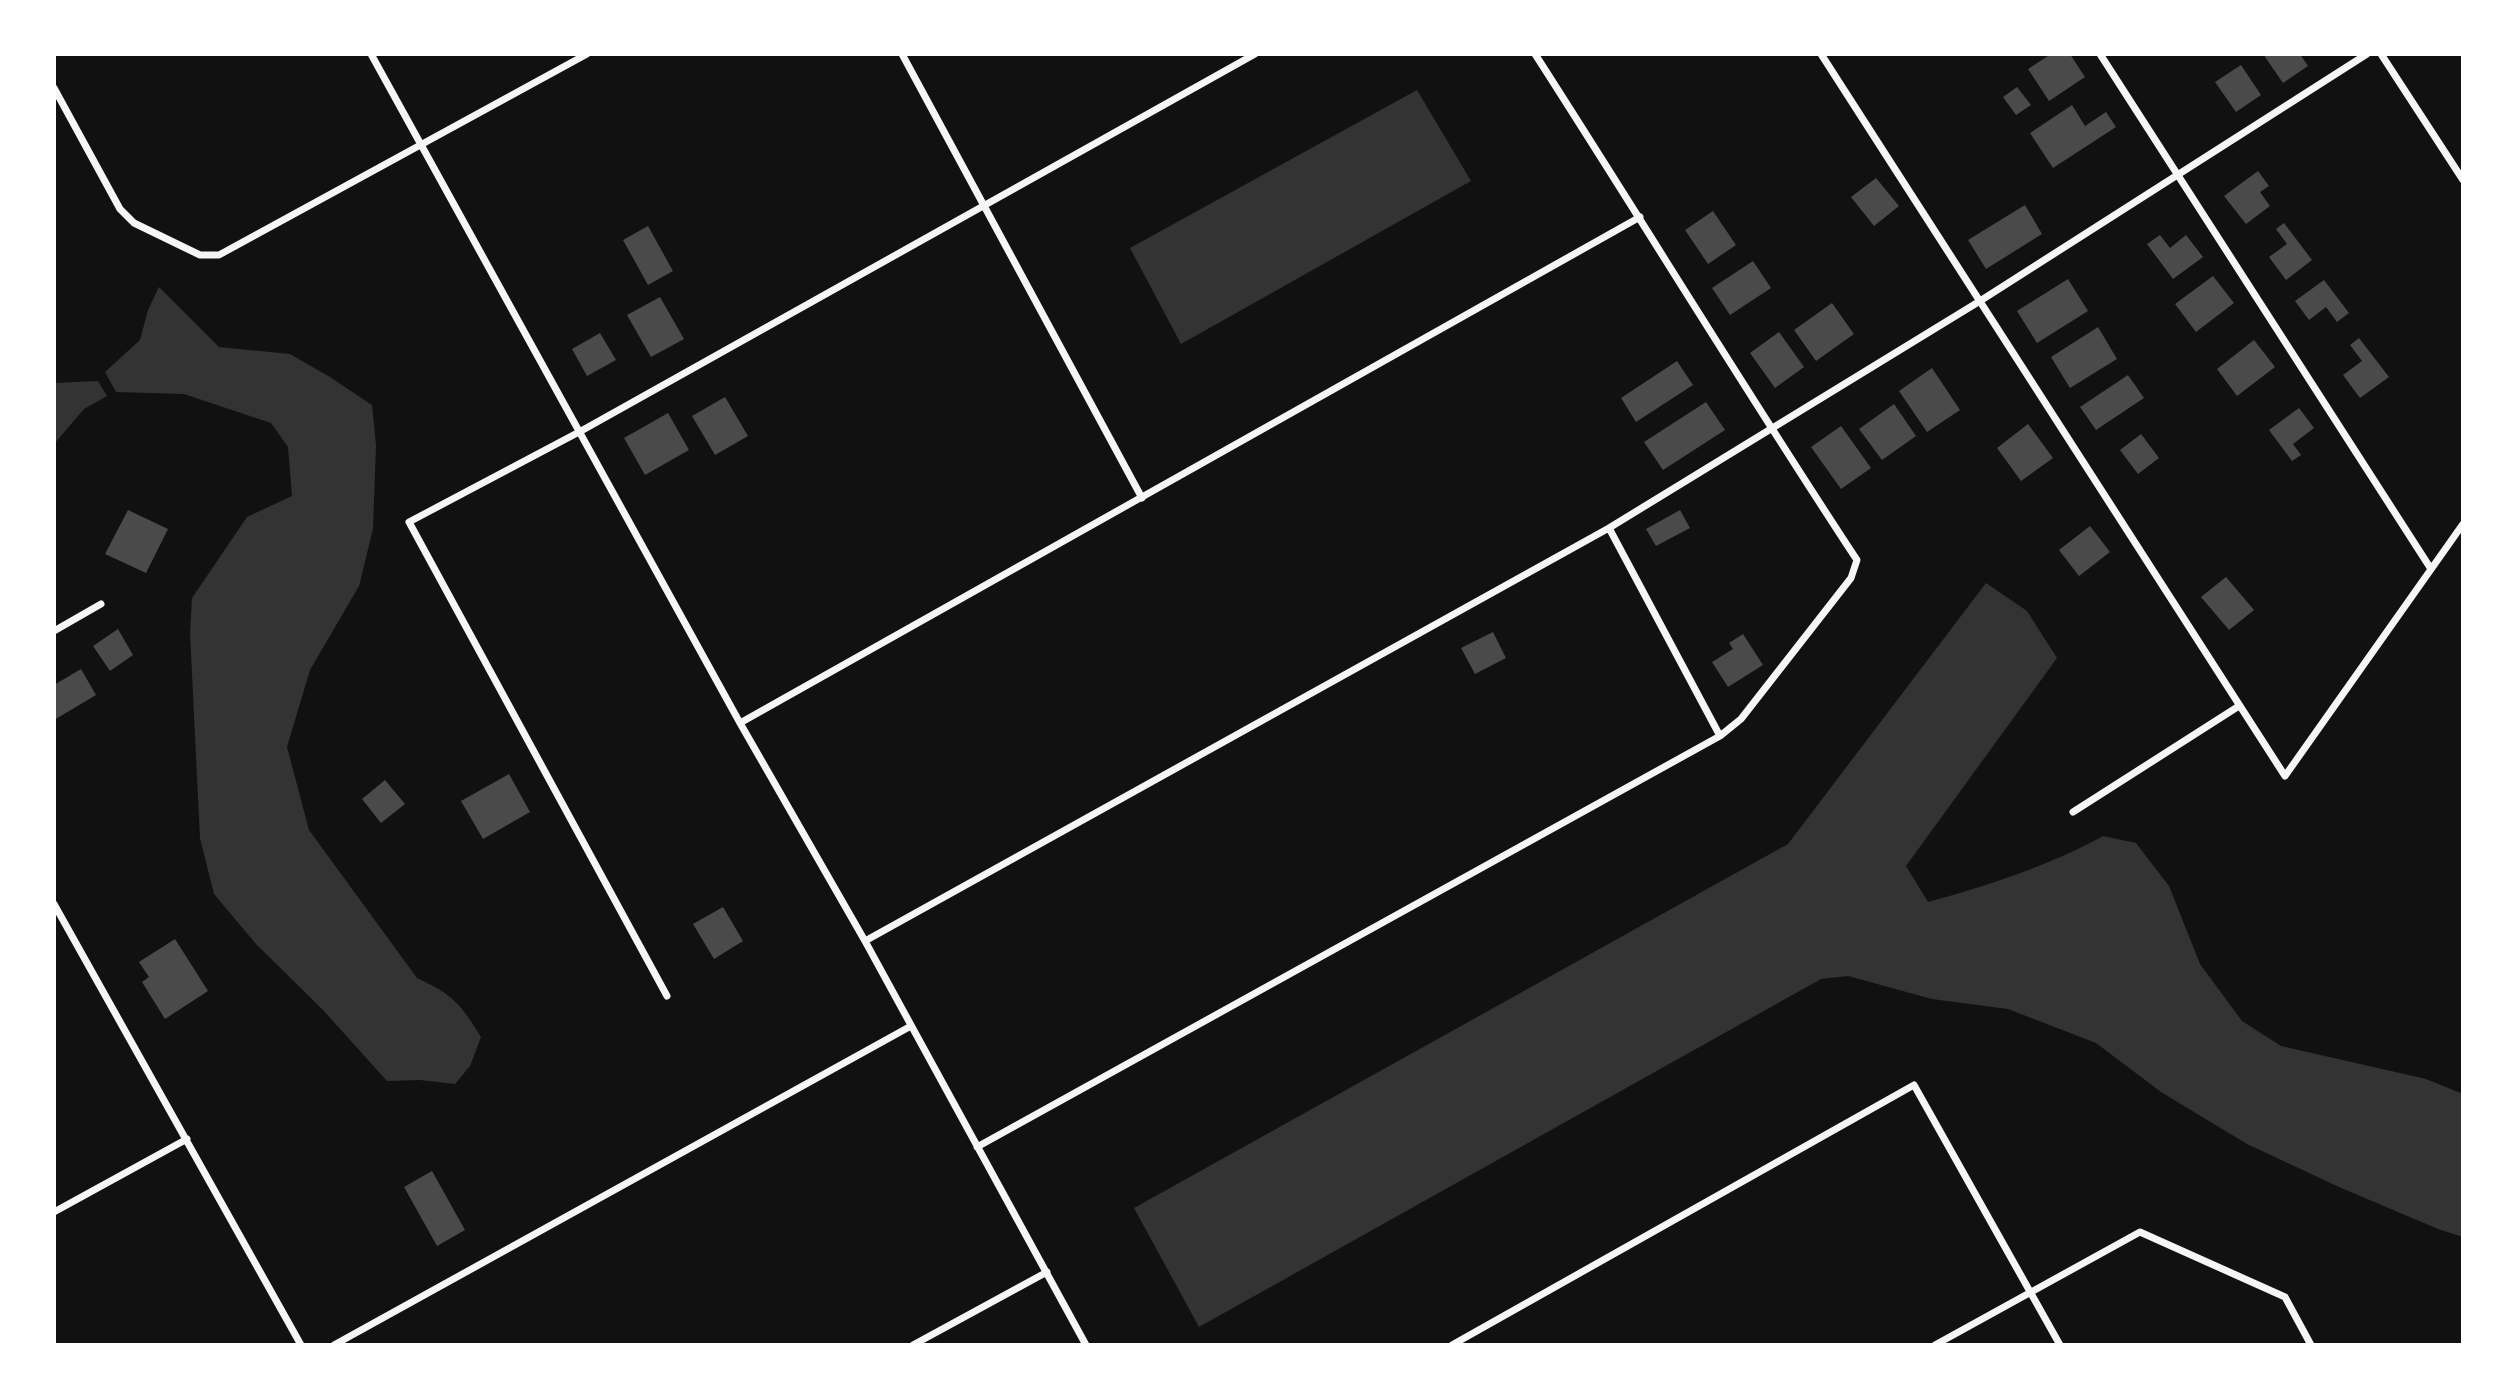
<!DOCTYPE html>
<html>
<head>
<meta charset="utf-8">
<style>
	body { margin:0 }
	#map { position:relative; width:2517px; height:1399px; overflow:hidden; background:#111; font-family:"Source Sans 3",sans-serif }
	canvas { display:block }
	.frame { position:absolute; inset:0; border:56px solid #fff; pointer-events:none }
</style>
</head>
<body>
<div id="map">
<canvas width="2517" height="1399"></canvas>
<div class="frame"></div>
</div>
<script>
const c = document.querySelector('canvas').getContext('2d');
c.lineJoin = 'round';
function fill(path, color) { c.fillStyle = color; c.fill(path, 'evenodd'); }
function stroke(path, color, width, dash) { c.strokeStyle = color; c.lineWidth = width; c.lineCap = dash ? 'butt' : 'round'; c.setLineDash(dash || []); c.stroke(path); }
const water = new Path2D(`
	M1417 90 1471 181 1181 344 1130 248Z
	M159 287 219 347 290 354 330 377 372 405 376 445 373 529 359 586 310 670 287 747 309 830 417 978C453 995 460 1003 481 1037L470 1066 455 1084 420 1080 387 1081 323 1010 256 944 214 894 200 838 190 633 192 598 247 517 292 496 288 447 271 423 184 394 116 392 105 372 140 340 148 310Z
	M98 381 107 396 84 409 54 444V383Z
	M1986 583 2027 611 2057 658 1906 866 1928 902C1984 887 2053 864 2103 836L2136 843 2169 886 2200 964 2242 1021 2281 1046 2426 1079 2463 1094V1237L2438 1229 2339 1187 2247 1144 2161 1092 2096 1043 2008 1009 1932 999 1848 976 1821 979 1199 1327 1134 1208 1788 844Z`);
const building = new Path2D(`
	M2051 54H2070L2085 77 2049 101 2028 69Z
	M2263 54H2300L2308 66 2283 83Z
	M2241 65 2261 95 2236 112 2215 82Z
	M2017 87 2031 105 2016 115 2003 97Z
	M2072 105 2085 126 2106 112 2116 127 2053 168 2030 133Z
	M2258 171 2269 186 2260 192 2270 206 2246 224 2224 196Z
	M1876 178 1899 206 1874 226 1851 197Z
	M2025 205 2042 234 1986 269 1968 240Z
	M1713 211 1736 245 1708 264 1685 230Z
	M2284 223 2312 260 2286 280 2269 257 2287 244 2276 229Z
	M648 226 673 271 648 285 623 240Z
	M2160 235 2170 248 2186 235 2203 257 2173 279 2147 244Z
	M1753 261 1771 288 1730 315 1712 288Z
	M2213 276 2234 303 2196 332 2175 304Z
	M2068 279 2088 311 2037 343 2017 311Z
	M2324 280 2349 313 2337 322 2326 307 2309 320 2295 301Z
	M660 297 684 339 651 357 627 315Z
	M1832 303 1854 334 1816 361 1794 330Z
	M2098 327 2117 359 2070 388 2051 357Z
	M1779 332 1804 367 1775 388 1750 353Z
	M600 333 616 360 587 376 572 349Z
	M2359 338 2389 377 2360 398 2343 375 2362 361 2350 345Z
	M2254 340 2275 367 2237 396 2217 369Z
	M1677 361 1693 385 1636 422 1621 398Z
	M1932 368 1960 410 1927 432 1899 391Z
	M2128 375 2144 398 2096 430 2080 407Z
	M725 397 748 436 715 455 692 416Z
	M1706 402 1725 430 1663 470 1644 442Z
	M1894 404 1916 436 1882 460 1859 429Z
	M2299 408 2314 428 2293 444 2301 455 2292 461 2269 430Z
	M668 413 689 450 645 475 624 438Z
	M2028 424 2053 458 2021 481 1997 448Z
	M1841 426 1871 468 1841 489 1811 447Z
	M2141 434 2159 458 2138 474 2120 450Z
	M128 510 168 529 146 573 105 554Z
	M1680 510 1690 528 1656 546 1646 529Z
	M2090 526 2110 552 2079 576 2059 550Z
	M2226 577 2254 610 2229 630 2201 597Z
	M118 629 133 655 110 671 93 646Z
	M1493 632 1506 658 1475 674 1461 648Z
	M1743 634 1763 665 1728 687 1712 662 1733 649 1729 643Z
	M81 669 96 695 54 720V685Z
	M509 774 530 812 483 839 461 801Z
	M385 780 405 804 381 823 362 799Z
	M723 907 743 941 714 959 693 924Z
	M175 939 208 991 165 1019 142 982 149 977 139 962Z
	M432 1171 465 1230 437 1246 404 1187Z`);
const minor = new Path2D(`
	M371 54 740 723 865 941 1086 1345
	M902 54 1142 498
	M1821 54 2285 776 2463 524
	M2100 54 2431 569
	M2381 54 2463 180
	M54 88 120 209 134 223 200 255H219L587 54
	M1609 528 1720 736
	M54 631 101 604
	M740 723 1640 217
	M2073 812 2239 706
	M54 904 301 1345
	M865 941 1609 528 1980 301 2367 54
	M667 996 409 522 581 431 1255 54
	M977 1147 1720 736 1741 719 1851 578 1857 560C1747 393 1643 222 1535 54
	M54 1212 187 1139
	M334 1345 911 1026
	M913 1345 1047 1272
	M1452 1345 1914 1085 2060 1345
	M1935 1345 2140 1232 2285 1297 2311 1345`);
fill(water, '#333');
fill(building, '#4a4a4a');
stroke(minor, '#f5f5f5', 7);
</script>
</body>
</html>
